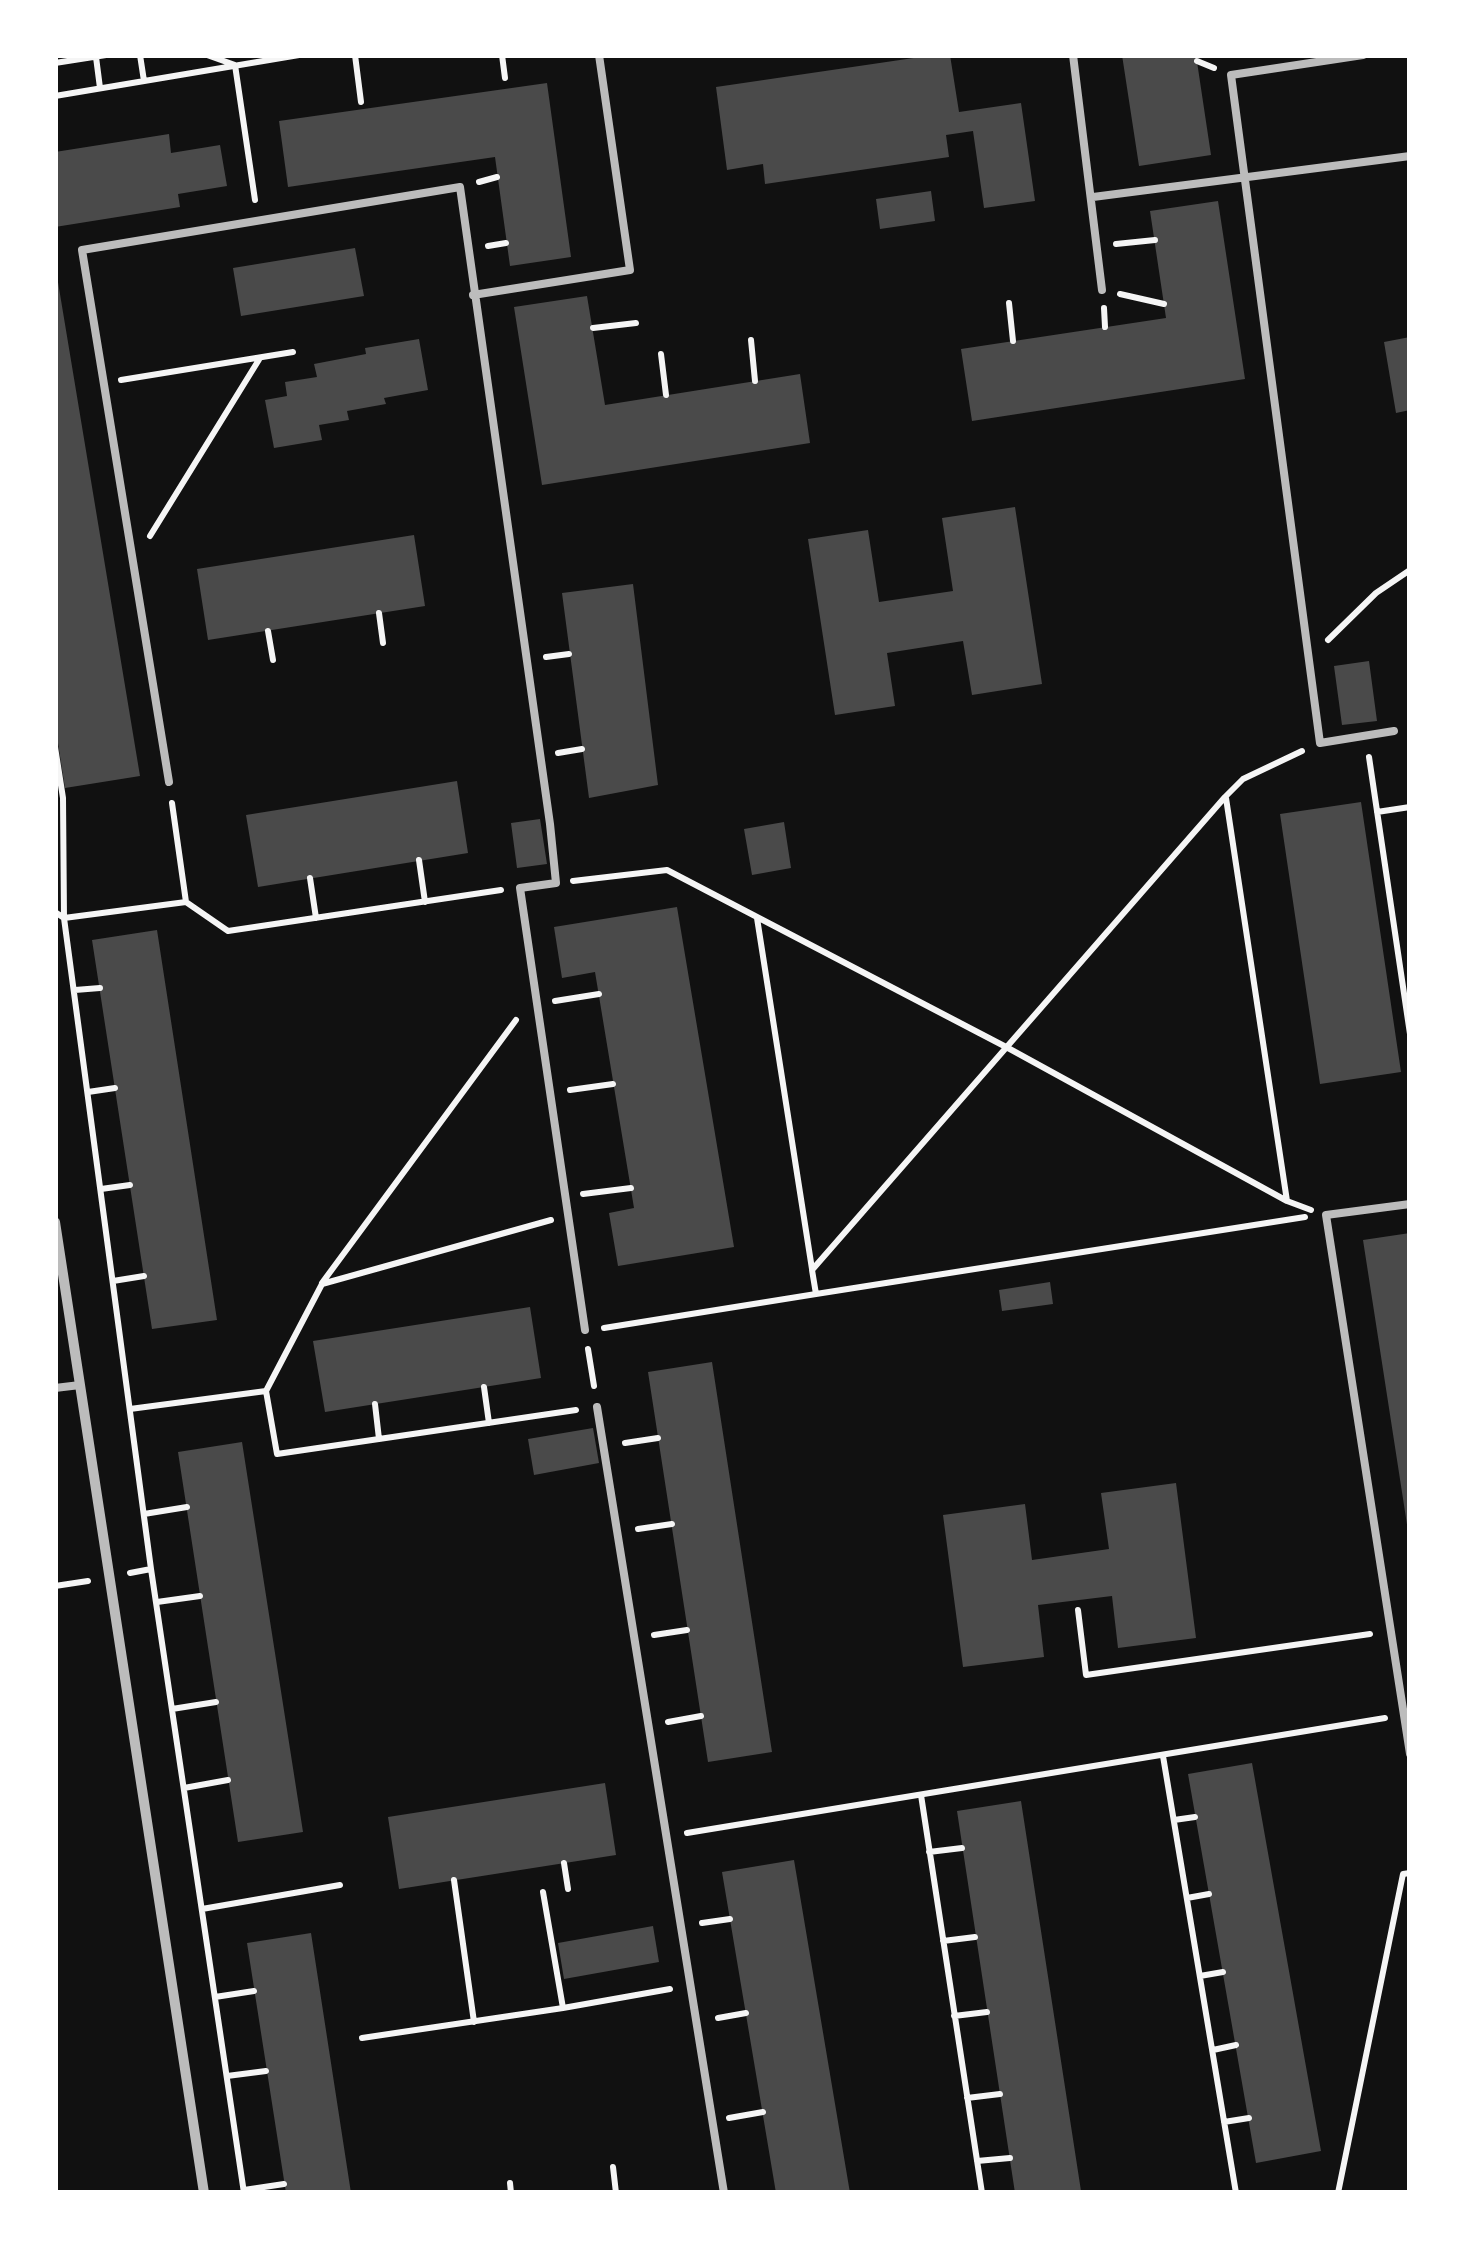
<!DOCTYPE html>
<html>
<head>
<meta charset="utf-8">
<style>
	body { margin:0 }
	#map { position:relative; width:1465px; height:2248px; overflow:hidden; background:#111; font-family:"Fira Sans",sans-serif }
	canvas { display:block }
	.frame { position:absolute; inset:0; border:58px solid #fff; pointer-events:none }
</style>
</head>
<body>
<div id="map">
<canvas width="1465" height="2248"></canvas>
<div class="frame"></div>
</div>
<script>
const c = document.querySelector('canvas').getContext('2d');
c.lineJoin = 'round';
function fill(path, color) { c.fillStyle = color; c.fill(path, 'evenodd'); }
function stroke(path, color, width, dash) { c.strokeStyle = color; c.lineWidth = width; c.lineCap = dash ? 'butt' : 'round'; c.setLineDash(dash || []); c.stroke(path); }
const building = new Path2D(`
	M934 55H950L959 112 1021 103 1035 201 984 208 973 131 946 135 949 157 765 184 763 164 727 170 716 87Z
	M1122 55H1196L1211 155 1139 166Z
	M547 83 571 257 510 266 495 157 288 187 279 121Z
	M169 134 171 153 220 145 227 186 178 194 180 207 55 227V152Z
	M931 191 935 221 880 229 876 199Z
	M1218 201 1245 379 972 421 961 349 1166 318 1150 211Z
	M355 248 364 296 241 316 233 268Z
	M55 264 140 776 65 788 55 724Z
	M587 296 605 405 800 374 810 443 542 485 514 307Z
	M1410 337V410L1396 413 1384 342Z
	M419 339 428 390 384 398 386 404 347 411 349 420 319 425 322 440 274 448 265 400 287 396 285 382 317 377 314 364 366 354 365 348Z
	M1015 507 1042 684 972 695 963 641 887 653 895 706 835 715 808 539 868 530 879 602 953 591 942 518Z
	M414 535 425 606 208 640 197 569Z
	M633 584 658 785 589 798 562 593Z
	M1369 661 1377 721 1342 725 1334 666Z
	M457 781 468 853 258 887 246 815Z
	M1361 802 1401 1072 1320 1084 1280 814Z
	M540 819 547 864 517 868 511 823Z
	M784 822 791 868 752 875 744 829Z
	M677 907 734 1247 618 1266 609 1213 634 1208 595 972 562 978 554 927Z
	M157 930 217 1320 152 1329 92 940Z
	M1410 1233V1531H1408L1363 1240Z
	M1050 1282 1053 1304 1002 1311 999 1290Z
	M530 1307 541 1378 325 1412 313 1341Z
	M712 1362 772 1752 708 1762 648 1372Z
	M593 1428 599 1463 534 1475 528 1439Z
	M242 1442 303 1832 238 1842 178 1452Z
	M1176 1483 1196 1638 1118 1648 1112 1596 1038 1605 1044 1657 963 1667 943 1515 1025 1504 1032 1560 1109 1549 1101 1493Z
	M1252 1763 1321 2151 1256 2163 1188 1774Z
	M605 1783 616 1855 399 1889 388 1817Z
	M1021 1801 1081 2191 1069 2193H1015L957 1811Z
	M794 1860 850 2193H776L722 1872Z
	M653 1926 659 1962 564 1979 558 1943Z
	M311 1933 351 2193H286L247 1943Z`);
const path = new Path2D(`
	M140 55 144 81
	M207 55 235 65 255 200
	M355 55 361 102
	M502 55 505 78
	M715 55H728
	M96 57 100 88
	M1197 61 1214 68
	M55 63 106 55
	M55 96 299 55
	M479 182 497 177
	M1116 244 1155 240
	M488 246 506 243
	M1120 294 1164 304
	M1009 303 1013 341
	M1104 308 1105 327
	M593 328 636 323
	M751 340 755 381
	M661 354 666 395
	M121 380 293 352
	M150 536 260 358
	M379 613 383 643
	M268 631 273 660
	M1328 640 1376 593 1410 570
	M546 657 569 654
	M55 747 63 798 64 918 186 902 228 931 501 890
	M558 753 582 749
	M1369 757 1410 1034
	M1226 798 1287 1201
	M172 803 186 902
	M1377 812 1410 807
	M419 860 425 902
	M310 878 316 918
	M573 881 667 870 1008 1048 1287 1201 1311 1210
	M55 912 64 918 151 1569
	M757 918 812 1269
	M75 990 100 988
	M555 1001 599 994
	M570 1090 613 1084
	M88 1092 115 1088
	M101 1189 130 1185
	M583 1194 631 1188
	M113 1281 144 1276
	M322 1283 516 1020
	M816 1294 1305 1217
	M604 1328 816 1294 812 1270 1225 797 1243 779 1302 751
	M588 1349 594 1386
	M484 1387 489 1423
	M266 1391 322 1284 551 1220
	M375 1404 379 1439
	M130 1409 266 1391 277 1454 576 1410
	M625 1443 658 1438
	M144 1514 187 1507
	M638 1529 672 1524
	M130 1573 151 1569 244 2193
	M55 1586 88 1581
	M157 1602 200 1596
	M1078 1610 1086 1675 1370 1634
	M654 1635 687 1630
	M172 1709 216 1702
	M668 1722 701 1716
	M1163 1756 1236 2193
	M184 1788 228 1780
	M921 1795 982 2193
	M1174 1820 1195 1817
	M687 1833 1385 1718
	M929 1852 962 1848
	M564 1863 568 1889
	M454 1880 474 2022
	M1187 1898 1209 1894
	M202 1909 340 1885
	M702 1923 730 1919
	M943 1941 975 1937
	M1200 1976 1223 1972
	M215 1997 254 1991
	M563 2008 670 1989
	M954 2016 987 2012
	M718 2018 746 2013
	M362 2038 563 2008 543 1892
	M1213 2050 1236 2045
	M227 2076 266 2071
	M967 2098 1000 2094
	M729 2118 763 2112
	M1224 2122 1249 2118
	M977 2161 1010 2158
	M613 2167 616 2193
	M510 2183 511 2193
	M244 2190 284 2184
	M1338 2193 1403 1874 1410 1873`);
const service = new Path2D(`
	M1073 55 1102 290
	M1363 55 1231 75 1320 743 1394 731
	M1093 197 1410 156
	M473 295 630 270 599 55
	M169 782 82 250 460 187 550 824 556 883 520 888 585 1330
	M1410 1204 1326 1215 1410 1754
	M55 1388 80 1385
	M597 1407 724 2193`);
const minor = new Path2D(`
	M55 1222 204 2193`);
fill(building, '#4a4a4a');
stroke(path, '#f5f5f5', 6);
stroke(service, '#bcbcbc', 8);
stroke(minor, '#bcbcbc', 10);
</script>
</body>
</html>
